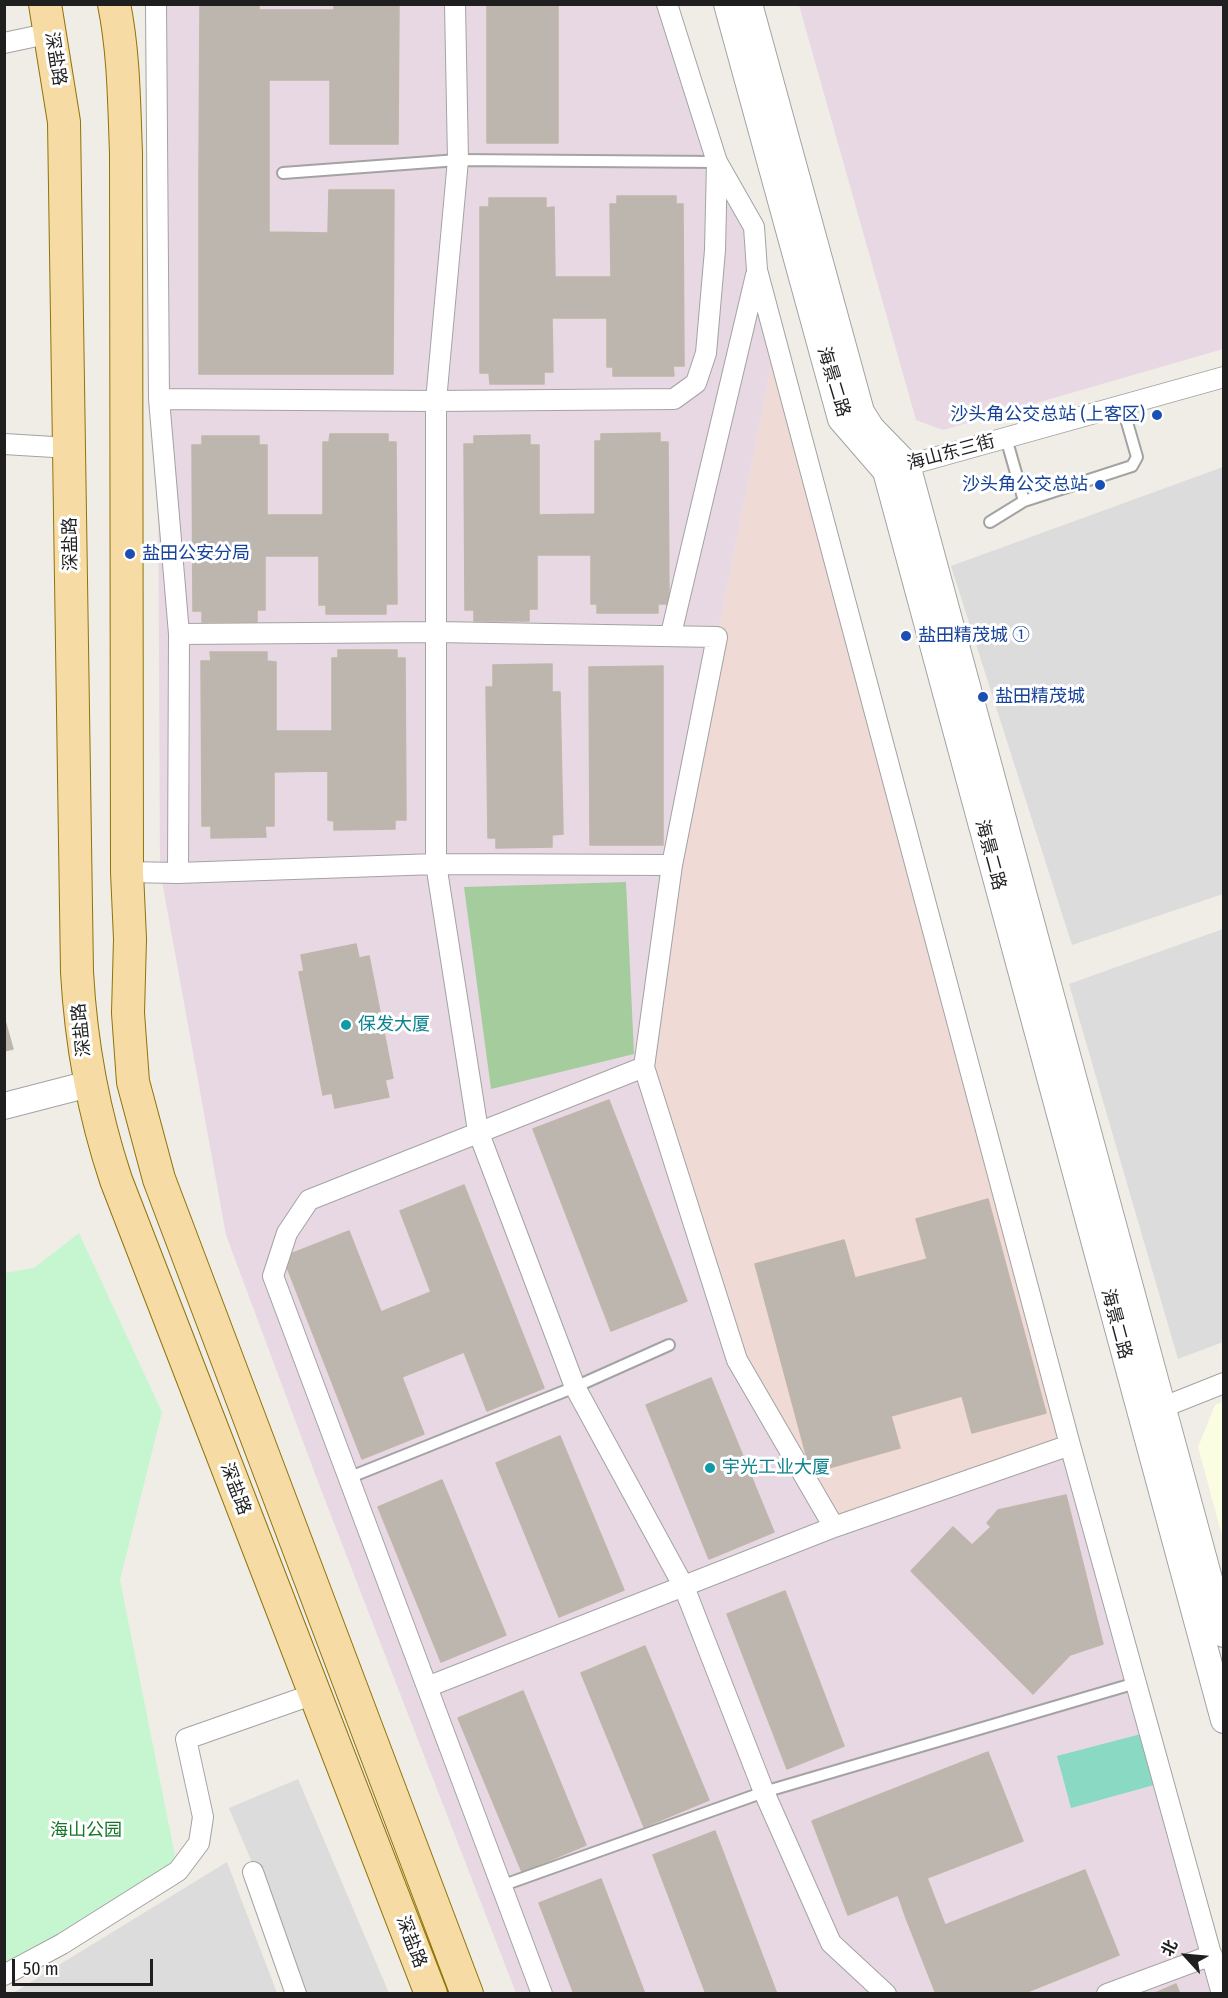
<!DOCTYPE html>
<html>
<head>
<meta charset="utf-8">
<style>
	body { margin:0 }
	#map { position:relative; width:1228px; height:1998px; overflow:hidden; background:#efede6; font-family:"Fira Sans Condensed","Noto Sans SC",sans-serif }
	canvas { display:block }
	.frame { position:absolute; inset:0; border:6px solid #1f1f1f; pointer-events:none }
	.north { position:absolute; left:1156px; top:1926px; width:60px; height:60px; -webkit-text-stroke:4px #fff; paint-order:stroke; rotate:296deg; font-size:16px; font-weight:700; line-height:24px; text-align:center; color:#1f1f1f }
	.north::after { content:''; display:block; margin:auto; width:21px; height:27px; background:#1f1f1f; clip-path:polygon(50% 0,100% 100%,50% 72%,0 100%) }
	.scale { position:absolute; left:12px; top:1959px; width:141px; height:27px; box-sizing:border-box; border:3px solid #1f1f1f; border-top:0; padding-left:8px; font-size:18px; line-height:21px; white-space:nowrap; color:#1f1f1f; -webkit-text-stroke:4px #fff; paint-order:stroke }
</style>
</head>
<body>
<div id="map">
<canvas width="1228" height="1998"></canvas>
<div class="frame"></div>
<div class="north">北</div>
<div class="scale">50 m</div>
</div>
<script>
const c = document.querySelector('canvas').getContext('2d');
c.lineJoin = 'round';
function fill(path, color) { c.fillStyle = color; c.fill(path, 'evenodd'); }
function stroke(path, color, width, dash) { c.strokeStyle = color; c.lineWidth = width; c.lineCap = dash ? 'butt' : 'round'; c.setLineDash(dash || []); c.stroke(path); }
function write(font, color, halo, rows, align = 'center') {
  c.font = font + ' "Fira Sans Condensed","Noto Sans SC",sans-serif'; c.lineWidth = 6; c.setLineDash([]); c.textBaseline = 'middle'; c.strokeStyle = halo; c.fillStyle = color; for (const [text, x, y, turn = 0] of rows) {
    c.save(); c.translate(x, y); c.rotate((+turn || 0) * Math.PI / 180); c.textAlign = isNaN(turn) ? turn : align; if (halo) c.strokeText(text, 0, 0); c.fillText(text, 0, 0); c.restore();
  }
}
const residential = new Path2D(`
	M1223 467V894L1072 945 951 566Z
	M1223 929V1342L1178 1359 1069 984Z
	M298 1779 389 1993H307L229 1808Z
	M227 1862 277 1993H13Z`);
const commercial = new Path2D(`
	M776 342 1070 1445 834 1527 737 1360 644 1067 717 637Z`);
const industrial = new Path2D(`
	M156 5H675L717 162 754 227 776 342 717 637 644 1067 725 1327 834 1527 1070 1445 1222 1993H516L320 1487 226 1235 160 870Z
	M799 5H1223V349L943 430 916 420Z`);
const education = new Path2D(`
	M1223 1402V1539L1198 1447 1215 1405Z`);
const forest = new Path2D(`
	M626 882 634 1054 491 1089 464 887Z`);
const park = new Path2D(`
	M79 1233 162 1412 120 1580 178 1871 5 1975V1273L34 1268Z`);
const pitch = new Path2D(`
	M1141 1734 1154 1785 1071 1808 1057 1756Z`);
const building = new Path2D(`
	M200 4H259V10H334V4H399L398 144H330V80H269V172H199Z
	M487 4H558V143H487Z
	M199 172H269V232L328 233 329 190H394L393 374H199Z
	M617 196H676V204H683L684 366H673L674 376H613V367H607V318H552L553 372H544V384H490L489 373H480V207H489V198H546V208L554 207 555 277H611L610 204H617Z
	M660 433V442H668L669 604H658V613H597V604H591V555H537V609H529V621H474V610H465L464 444H474V436L530 435V445H539V515L595 514V441H601V434Z
	M330 434H388V442H396L397 604H386V614H326V605H319V556H265V610H257V622H202V611H193L192 445H202V436H259V445H267V515H323V442H329Z
	M338 650H397V658H405L406 820H395V829L334 830V821L328 820V771L274 772V826H265L266 837 211 838V826H202L201 661H211L210 652H267V661L276 662V731H332V658H338Z
	M552 664V692H560L563 834 552 835V847L496 848V838H488L486 687H493V665Z
	M663 666V845H590L589 667Z
	M356 944 359 958 369 956 393 1078 385 1080 389 1097 335 1108 332 1093 323 1095 299 972 304 971 301 955Z
	M4 1017 13 1049 4 1051Z
	M609 1100 687 1301 611 1331 533 1129Z
	M464 1185 544 1388 487 1411 464 1352 402 1377 424 1434 362 1459 283 1257 349 1231 381 1312 431 1292 400 1211Z
	M988 1199 1046 1413 972 1433 962 1396 891 1416 900 1448 811 1473 755 1264 844 1240 855 1278 927 1259 916 1219Z
	M711 1378 774 1532 709 1559 646 1405Z
	M560 1436 624 1590 559 1617 496 1463Z
	M442 1480 506 1635 441 1662 378 1507Z
	M1066 1495 1103 1644 1070 1655 1033 1694 911 1571 953 1527 972 1545 991 1527 987 1523 998 1510Z
	M785 1591 844 1746 787 1769 727 1614Z
	M645 1646 709 1800 644 1827 581 1673Z
	M523 1691 586 1845 522 1872 458 1718Z
	M988 1752 1023 1841 927 1878 937 1904 906 1918 898 1895 848 1915 812 1821Z
	M715 1831 777 1994H706L653 1855Z
	M1085 1870 1119 1955 1022 1994H936L906 1918 937 1904 945 1925Z
	M601 1879 645 1994H574L539 1903Z
	M1176 1984 1180 1994H1153Z`);
const service = new Path2D(`
	M283 173 458 160 717 162
	M1006 438 1024 501 1132 466 1137 457 1122 405
	M990 522 1024 501
	M348 1478 575 1387 669 1345
	M501 1886 764 1792 1136 1683`);
const minor = new Path2D(`
	M156 4 159 399 179 634 178 873
	M455 4 458 160 436 401V864L478 1131 575 1387 684 1587 764 1792 831 1943 886 1994
	M4 43 51 33
	M717 162 754 227 757 270 1070 1445 1222 1994
	M159 399 436 401 674 399 696 383 706 353 715 250 717 162 667 4
	M4 444 70 448
	M894 469 1224 377
	M179 634 436 632 717 637 672 865 644 1067 737 1360 834 1527
	M671 634 756 275
	M127 872 178 873 436 864 672 865
	M1151 1412 1224 1383
	M427 1687 834 1527 1070 1445
	M253 1872 296 1994
	M4 1975 62 1944 178 1871 199 1843 203 1817 186 1739 314 1694
	M542 1994 273 1276 287 1233 309 1200 644 1067
	M1107 1994 1212 1955`);
const tertiary = new Path2D(`
	M727 4 841 419 886 471 1224 1720
	M749 4 861 412 871 428 907 465 1224 1634
	M4 1106 89 1084`);
const primary = new Path2D(`
	M45 4 64 122 77 972C81 1044 93 1111 116 1180L431 1994
	M114 4C124 53 124 104 126 153L127 872 130 939 128 1013 133 1082 159 1179 467 1994`);
const markers = [
	[1157,415,6,"#1a4fb4"],
	[1100,485,6,"#1a4fb4"],
	[130,554,6,"#1a4fb4"],
	[906,636,6,"#1a4fb4"],
	[983,697,6,"#1a4fb4"],
	[346,1025,6,"#0f9aa8"],
	[710,1468,6,"#0f9aa8"]
];
const streetNames = [
	["深盐路",55,59,81],
	["海景二路",833,382,73],
	["海山东三街",951,453,-15],
	["深盐路",71,544,-91],
	["海景二路",990,855,75],
	["深盐路",82,1030,-96],
	["海景二路",1116,1324,75],
	["深盐路",235,1489,69],
	["深盐路",411,1942,69]
];
const transitNames = [
	["沙头角公交总站 (上客区)",1145,415,"right"],
	["沙头角公交总站",1088,485,"right"],
	["盐田公安分局",142,554],
	["盐田精茂城 ①",918,636],
	["盐田精茂城",995,697]
];
const cultureNames = [
	["保发大厦",358,1025],
	["宇光工业大厦",722,1468]
];
const parkNames = [
	["海山公园",86,1831]
];
fill(residential, '#dddcdc');
fill(commercial, '#efdad6');
fill(industrial, '#e8d8e3');
fill(education, '#fafde1');
fill(forest, '#a5cc9d');
fill(park, '#c6f6cf');
fill(pitch, '#89d9c3');
fill(building, '#bcb6af');
stroke(building, '#c0b6a9', 1.5);
stroke(service, '#a3a3a3', 14);
stroke(minor, '#a3a3a3', 22);
stroke(tertiary, '#a3a3a3', 28);
stroke(primary, '#907309', 34);
stroke(service, '#fff', 10);
stroke(minor, '#fff', 20);
stroke(tertiary, '#fff', 26);
stroke(primary, '#f6dca4', 32);
for (const [x, y, r, color] of markers) { const dot = new Path2D(); dot.arc(x, y, r, 0, 2 * Math.PI); c.fillStyle = color; c.fill(dot); stroke(dot, '#fff', 2); }
write('18px', '#1f1f1f', '#fff', streetNames);
write('18px', '#164399', '#fff', transitNames, 'left');
write('18px', '#0d838f', '#fff', cultureNames, 'left');
write('18px', '#137727', '#fff', parkNames);
</script>
</body>
</html>
